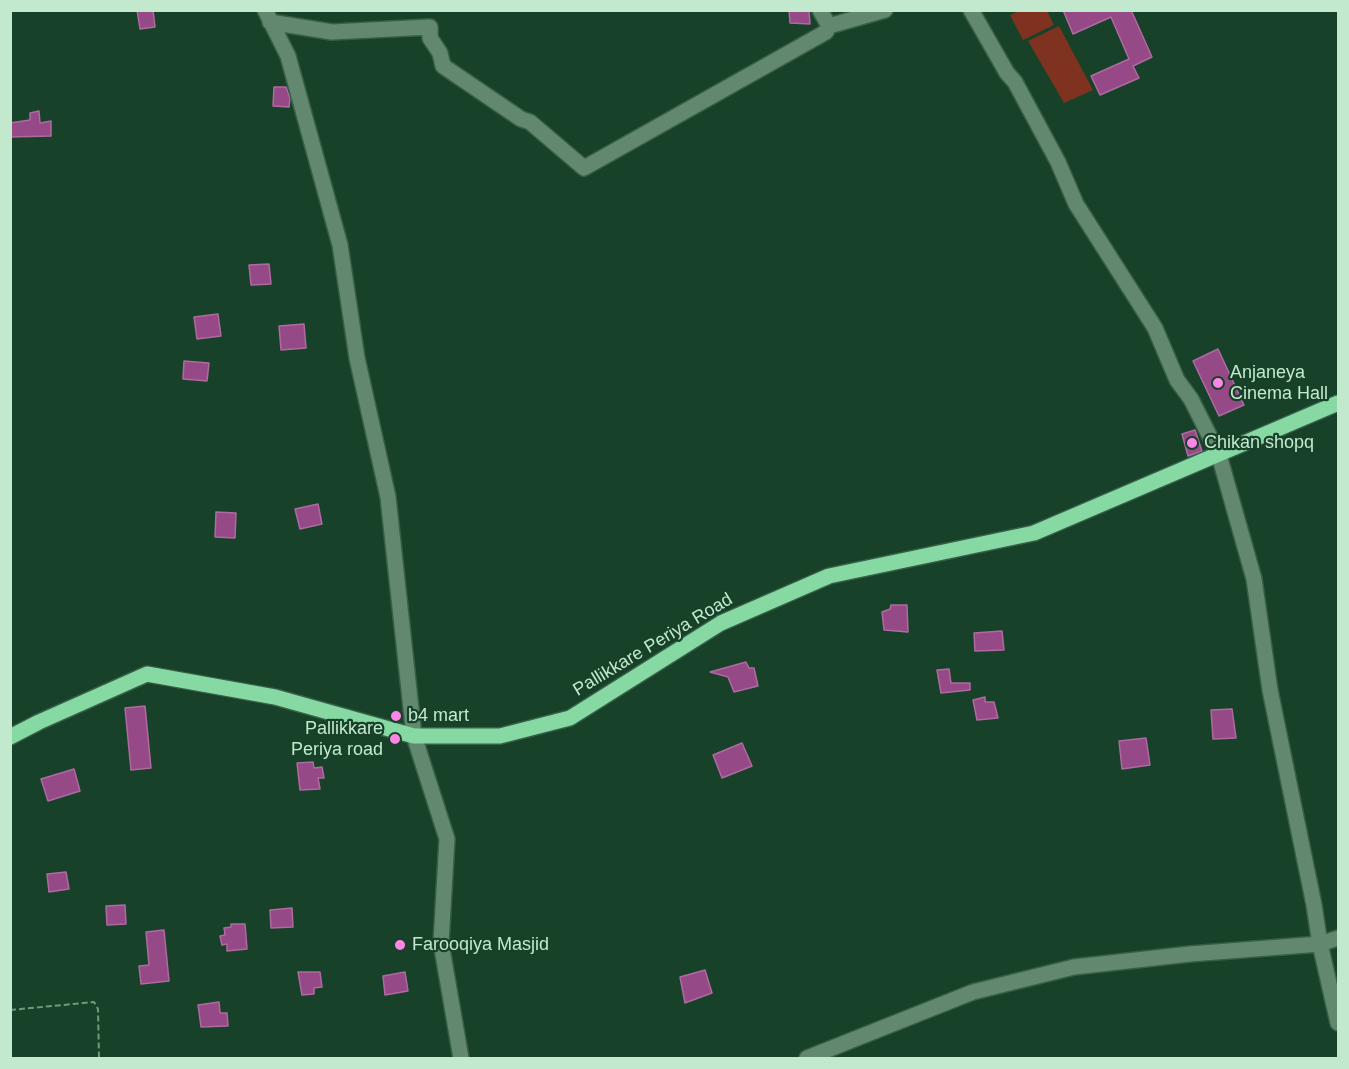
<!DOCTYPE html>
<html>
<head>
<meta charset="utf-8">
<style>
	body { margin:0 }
	#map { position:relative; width:1349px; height:1069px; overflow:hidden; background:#174128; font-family:Arial,sans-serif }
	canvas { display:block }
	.frame { position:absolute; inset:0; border:12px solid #c2e9ce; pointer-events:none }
</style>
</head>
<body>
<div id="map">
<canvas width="1349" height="1069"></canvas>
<div class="frame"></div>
</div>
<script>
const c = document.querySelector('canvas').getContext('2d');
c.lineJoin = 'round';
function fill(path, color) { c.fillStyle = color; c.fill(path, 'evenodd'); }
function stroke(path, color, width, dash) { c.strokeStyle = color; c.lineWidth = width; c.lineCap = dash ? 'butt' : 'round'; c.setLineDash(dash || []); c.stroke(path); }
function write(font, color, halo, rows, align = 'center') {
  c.font = font + ' Arial,sans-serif'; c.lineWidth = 4.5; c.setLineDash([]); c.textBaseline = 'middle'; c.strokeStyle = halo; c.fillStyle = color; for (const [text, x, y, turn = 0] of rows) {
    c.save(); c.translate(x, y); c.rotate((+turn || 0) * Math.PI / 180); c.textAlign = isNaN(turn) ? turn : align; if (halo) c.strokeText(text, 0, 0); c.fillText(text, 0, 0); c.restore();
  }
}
const green = new Path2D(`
	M1019 11H1047L1054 25 1023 40 1010 15Z
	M1059 26 1093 90 1064 103 1028 41Z`);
const building = new Path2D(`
	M137 10H153L155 27 140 29Z
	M789 10H809L810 24 790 23Z
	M1063 10H1131L1152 57 1133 66 1139 78 1100 95 1091 76 1129 59 1111 17 1073 34Z
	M274 87H286L290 98 289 107 273 106Z
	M39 111 40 123 51 121V136L10 137V123L30 120V113Z
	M269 264 271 284 251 285 249 265Z
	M218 314 221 336 197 339 194 317Z
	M304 324 306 348 281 350 279 326Z
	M1218 349 1244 405 1219 416 1193 361Z
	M184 361 209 363 207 381 183 379Z
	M1195 430 1202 451 1188 456 1182 434Z
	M318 504 322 524 300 529 295 509Z
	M216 512 236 513 235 538 215 537Z
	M891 605H907L908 632 884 630 882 612 890 609Z
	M1002 631 1004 650 975 651 974 633Z
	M746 662 749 668H754L758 686 734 692 728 677 710 672Z
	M949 669 951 683H970V690L941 693 937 670Z
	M985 697V702H994L998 718 977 720 973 700Z
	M145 706 151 768 131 770 125 708Z
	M1232 709 1236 738 1213 739 1211 710Z
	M1146 738 1150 765 1122 769 1119 741Z
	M742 743 752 766 722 778 713 755Z
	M313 762 314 768 322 767 324 778H318L320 789 300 790 297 763Z
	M74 769 80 791 48 801 41 779Z
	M66 872 69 889 49 892 47 874Z
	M125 905 126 924 107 925 106 906Z
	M292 908 293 927 271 928 270 910Z
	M231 924H245L247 949 227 951V944L222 945 220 936 225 935 224 928 231 927Z
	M164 930 169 981 141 984 139 966 149 965 146 932Z
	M705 970 712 993 685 1003 680 977Z
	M298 972H320L322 987 314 988V994L302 995Z
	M405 972 408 991 385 995 383 976Z
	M219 1002 220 1013H227L228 1026 201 1027 198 1005Z`);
const path = new Path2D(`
	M10 1010 94 1002 98 1009 99 1058`);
const minor = new Path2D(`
	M265 10 288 56 340 245 357 358 388 497 414 736 447 839 441 943 461 1058
	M820 10 829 26 885 10
	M971 10 1007 73 1015 82 1058 162 1076 204 1155 328 1177 380 1191 399 1219 455 1254 579 1270 690 1314 905 1320 944 1338 1023
	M270 22 332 32 430 27V38L440 53 443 66 521 119 530 122 584 168 826 32 829 26
	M807 1058 973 992 1074 967 1190 954 1320 944 1338 938`);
const major = new Path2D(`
	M10 737 39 722 147 674 275 697 414 736H500L570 718 721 623 829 576 1034 533 1338 403`);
const markers = [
	[1218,383,6,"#fb86e5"],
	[1192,443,6,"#fb86e5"],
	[396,716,6,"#fb86e5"],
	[395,739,6,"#fb86e5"],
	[400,945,6,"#fb86e5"]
];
const poiNames = [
	["Anjaneya",1230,373],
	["Cinema Hall",1230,394],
	["Chikan shopq",1204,443],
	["b4 mart",408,716],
	["Pallikkare",383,729,"right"],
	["Periya road",383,750,"right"],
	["Farooqiya Masjid",412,945]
];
const streetNames = [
	["Pallikkare Periya Road",653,645,-31]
];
fill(green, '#7f321f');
fill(building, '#964987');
stroke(building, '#ad6b9f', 1.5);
stroke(minor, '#365f46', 18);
stroke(major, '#365f46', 18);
stroke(path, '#70987e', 2, [6, 3]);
stroke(minor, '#62896f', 15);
stroke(major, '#86d9a3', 15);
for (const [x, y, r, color] of markers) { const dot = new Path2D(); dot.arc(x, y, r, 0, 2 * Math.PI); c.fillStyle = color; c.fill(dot); stroke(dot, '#174128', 2); }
write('18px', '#c2e9ce', '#174128', poiNames, 'left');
write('18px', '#c2e9ce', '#174128', streetNames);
</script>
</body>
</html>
